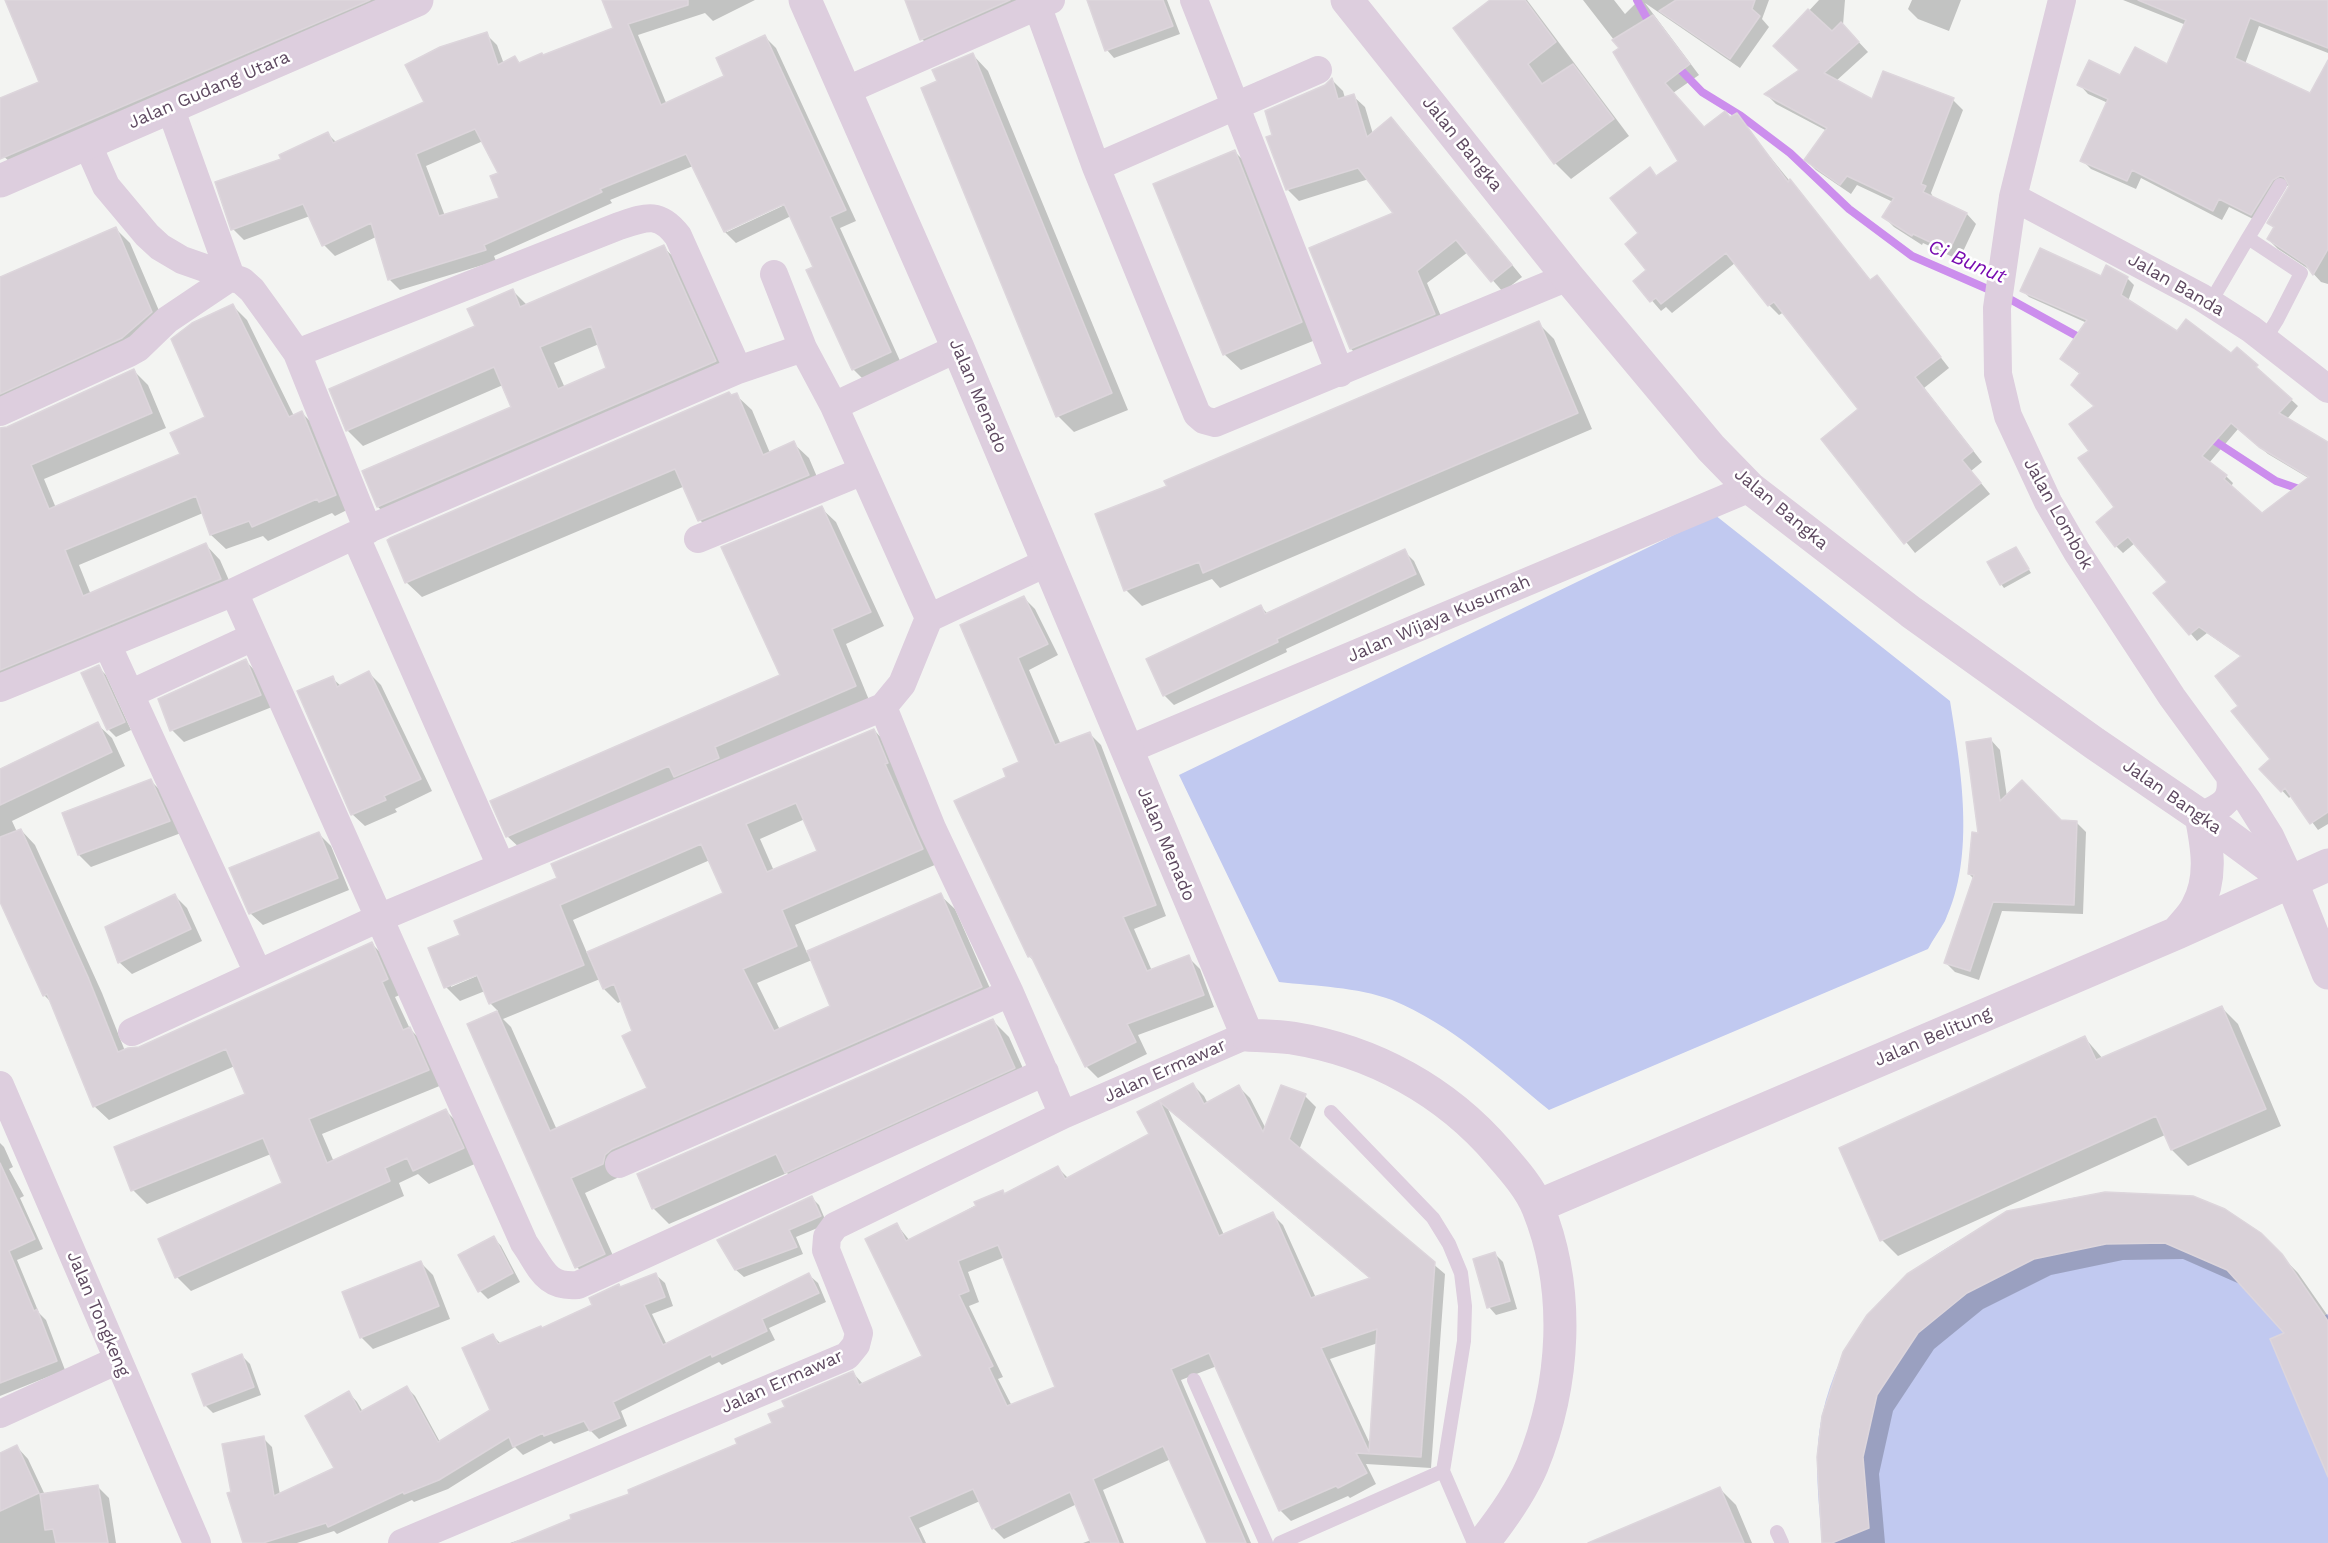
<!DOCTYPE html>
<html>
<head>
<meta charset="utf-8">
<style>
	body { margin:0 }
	canvas { display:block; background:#f3f4f2 }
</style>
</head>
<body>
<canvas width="2328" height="1543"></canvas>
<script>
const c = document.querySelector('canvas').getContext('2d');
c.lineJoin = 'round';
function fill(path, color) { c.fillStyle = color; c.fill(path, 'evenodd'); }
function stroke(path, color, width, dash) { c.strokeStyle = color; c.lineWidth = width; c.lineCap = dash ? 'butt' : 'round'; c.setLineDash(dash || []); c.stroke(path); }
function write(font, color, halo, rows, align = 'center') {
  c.font = font + ' "Work Sans",sans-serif'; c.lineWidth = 5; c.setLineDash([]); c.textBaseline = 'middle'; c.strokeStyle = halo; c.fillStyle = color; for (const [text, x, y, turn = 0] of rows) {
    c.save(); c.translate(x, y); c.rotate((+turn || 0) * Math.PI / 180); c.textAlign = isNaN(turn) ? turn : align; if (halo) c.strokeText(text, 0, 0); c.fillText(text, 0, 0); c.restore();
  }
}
const green = new Path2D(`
	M1715 515 1950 701C1961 769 1976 856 1945 921 1940 930 1933 939 1928 949L1549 1110C1500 1070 1451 1024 1392 1000 1357 987 1315 986 1279 982L1179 775Z
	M2105 1192 2193 1196 2225 1209 2261 1233 2282 1255 2320 1317 2328 1314V1543H1822C1819 1501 1813 1458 1822 1416 1841 1331 1889 1280 1964 1238 1978 1231 1993 1220 2008 1215 2040 1203 2073 1198 2105 1192Z`);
const shadow = new Path2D(`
	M7 0H421L21 172 0 153V99L41 83Z
	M610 0H755L713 21 705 13 638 35 667 105 726 77 765 37 776 48 856 221 840 228 901 363 864 380 853 369 815 267 791 216 736 243 725 232 693 166 610 200 612 203 494 256 496 261 400 290 389 279 376 237 335 256 324 245 310 216 244 240 233 229 283 160 327 133 337 143 426 103 486 34 497 45 504 64 515 58 521 64 615 28ZM483 141 500 174 501 199 445 216 426 166ZM790 199 791 202 727 232V229Z
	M907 0H1047L934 51 922 39Z
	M1119 0H1167L1180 34 1114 58 1107 50Z
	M1493 0H1527L1629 136 1571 179 1555 163Z
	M1583 0H1614L1625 14 1639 0H1769L1762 19 1769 27 1740 68 1645 3 1699 75 1673 93 1704 128 1736 115 1871 281 1876 277 1886 287 1949 368 1924 388 1982 462 1971 471 1990 494 1915 553 1823 439 1861 409 1784 312 1779 315 1769 305 1735 263 1672 313 1666 307 1661 311 1635 281 1648 270 1640 234 1649 169 1657 177 1680 161 1621 49Z
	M1819 0H1845L1843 25 1868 52 1836 81 1873 101 1953 100 1963 110 1931 193 1934 199 1967 214 1976 224 1959 260 1923 243 1922 245 1894 227 1884 217 1893 202 1857 185 1851 194 1816 170 1806 160 1827 131 1776 104 1766 94 1801 70 1776 46Z
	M1912 0H1961L1949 31 1918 19 1908 9Z
	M2123 0H2328V53L2259 26 2245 64 2310 95 2328 63V284L2321 282 2310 270 2278 249 2268 239 2275 229 2269 223 2292 183 2282 189 2261 223 2229 207 2222 220 2141 178 2136 189 2091 169 2082 160 2108 103 2088 94 2079 84 2168 66 2186 25Z
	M972 54 988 71 1128 410 1074 432 1058 416 938 82Z
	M1332 80 1343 91 1345 98 1353 96 1365 107 1373 134 1391 119 1403 131 1522 277 1503 292 1468 252 1427 283 1445 326 1363 360 1351 349 1396 214 1369 179 1299 201 1288 190 1267 138 1274 136Z
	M1235 152 1251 168 1318 339 1241 370 1224 354Z
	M116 229 130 243 166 327 0 419V278Z
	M663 247 679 262 731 377 394 522 378 507 364 472 513 408 503 385 363 446 347 430 331 390 477 327 513 291 527 305ZM599 344 608 369 565 388 554 363Z
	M2102 278H2127L2134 285 2128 301 2177 333 2232 355 2237 349 2298 406 2287 419 2328 444V824L2318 830 2292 795 2289 798 2262 769 2272 759 2240 706 2242 657 2207 633 2197 641 2156 593 2169 582 2135 543 2123 553 2116 546V508L2091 451 2095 406 2081 375 2061 359 2087 323 2029 297 2022 290ZM2238 429 2268 454 2310 479 2262 515 2231 487 2233 483 2226 476 2209 463Z
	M233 306 247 320 294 416 302 413 316 427 349 509 335 516 332 513 268 541 263 536 226 549 211 535 203 513 79 565 91 595 206 545 220 560 235 594 0 695V430L7 429 134 371 148 385 166 428 44 479 56 508 182 455 207 418Z
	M1538 323 1554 339 1592 429 1220 588 1212 579 1142 606 1126 590 1169 487Z
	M736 395 752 410 770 453 793 443 809 458 823 491 715 536 700 520 685 486 422 597 406 582Z
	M821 508 836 522 884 626 846 644 869 700 522 850 507 836 782 676Z
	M2016 548 2031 573 2004 588 2001 584Z
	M1404 551 1414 561 1425 585 1286 649 1287 652 1174 705 1164 695 1261 607 1268 614Z
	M1023 597 1035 609 1058 655 1029 670 1061 745 1090 734 1101 745 1166 916 1134 929 1152 971 1188 957 1200 969 1214 1007 1138 1035 1147 1054 1098 1078 1086 1066 1036 963 1029 956 1008 778 1021 763 962 625Z
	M245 660 257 673 272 707 184 742 172 730Z
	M98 667 106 675 131 730 116 737 108 729Z
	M369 673 381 685 432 791 395 809 397 812 365 826 352 814 332 678 341 686Z
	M97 724 112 738 125 766 12 821 17 832 21 830 35 845 102 993 125 1051 139 1048 372 944 386 958 402 994 395 997 410 1029 424 1043 442 1085 322 1134 334 1162 446 1111 460 1125 477 1163 429 1184 418 1174 399 1183 404 1196 191 1291 177 1277 284 1184 271 1154 147 1204 133 1190 247 1095 235 1066 109 1120 94 1106 53 1004 44 995 0 898V771Z
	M874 730 888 745 937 864 795 925 807 953 940 895 955 909 996 1002 620 1169 617 1178 585 1193 619 1269 591 1282 577 1267 469 1025 498 1011 490 1003 485 991 460 1001 446 987 462 936 559 879ZM805 819 819 852 774 871 760 839ZM710 860 725 894 587 953 573 920ZM812 960 832 1007 780 1030 757 983ZM483 970 484 973 451 987V983ZM600 979 604 989 618 1003 622 1001 634 1032 649 1088 557 1130 511 1027 503 1019Z
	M1991 740 2000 750 2007 797 2061 822H2076L2086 832 2083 914 2002 911 1979 980 1955 972 1946 963 1974 879 1969 874 1980 834Z
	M151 781 163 793 181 833 91 867 79 855 64 814Z
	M319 834 331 846 349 890 263 925 250 913Z
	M175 896 187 908 202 941 132 974 119 962 107 928Z
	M2222 1008 2238 1024 2281 1126 2188 1166 2172 1150 2165 1135 1898 1256 1882 1240 2085 1038 2103 1059Z
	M992 1020 1009 1037 1030 1084 802 1188 787 1173 669 1224 653 1208Z
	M1193 1085 1204 1096 1208 1104 1239 1087 1250 1098 1266 1129 1282 1087 1305 1096 1316 1107 1299 1150 1445 1274 1431 1468 1366 1464 1376 1484 1350 1498 1348 1496 1291 1521 1280 1510 1217 1366 1181 1380 1251 1543H1208L1171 1459 1103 1490 1124 1543H1083L1091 1540 1077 1504 1004 1539 993 1528 980 1501 919 1528 926 1543H510L519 1540 521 1541 631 1495 739 1445 853 1373 864 1385 924 1357 897 1225 910 1241 1002 1191 1006 1195 1058 1168 1069 1179 1151 1134 1139 1112ZM1168 1109 1371 1279 1316 1298 1283 1225 1272 1214 1224 1235ZM1005 1257 1057 1388 1012 1406 998 1379 1003 1377 969 1306 979 1302 968 1272ZM1378 1343 1371 1446 1330 1359Z
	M0 1143 4 1147 13 1167 9 1169 24 1196 20 1198 43 1249 17 1260 39 1313 46 1320 65 1370 0 1396Z
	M812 1198 819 1205 827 1224 796 1237 803 1254 744 1277 736 1270 720 1241Z
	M2007 1212 2260 1234 2298 1273 2328 1316V1474L2286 1334 2242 1285 2183 1259 2123 1260 2051 1275 1983 1309 1934 1349 1893 1411 1879 1474 1885 1543H1823L1818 1457Z
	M494 1238 501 1246 520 1282 488 1299 480 1291 460 1255Z
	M1495 1254 1503 1262 1517 1309 1496 1315 1489 1307Z
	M421 1263 433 1275 450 1319 373 1349 361 1337Z
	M656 1275 665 1283 673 1306 652 1314 667 1345 809 1275 818 1283 826 1302 769 1328 775 1340 722 1365 719 1362 621 1411 627 1426 599 1439 590 1430 554 1444 551 1441 523 1455 515 1447 448 1489 414 1502 412 1500 337 1534 334 1531 297 1543H245L232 1493 263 1438 272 1447 280 1495 336 1469 349 1393 357 1402 363 1412 407 1388 415 1396 440 1442 492 1410 493 1336 501 1344 542 1330 594 1305 621 1288Z
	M242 1356 250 1364 261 1395 213 1413 205 1405Z
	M17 1447 28 1459 45 1495 98 1487 109 1498 116 1543H0V1455Z
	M1720 1489 1736 1505 1752 1543H1591Z`);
const stream = new Path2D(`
	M1637 0 1652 28
	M1675 64 1702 92 1741 116 1790 153 1849 209 1912 256 2006 297 2084 340
	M2207 436 2276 481 2305 491`);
const building = new Path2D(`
	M5 0H370L0 159V98L39 82Z
	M602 0H688V5L628 24 661 105 724 76 716 58 765 35 846 210 830 217 891 352 852 370 806 270 813 267 784 204 724 232 686 154 600 189 602 192 484 245 486 250 388 280 371 223 322 246 303 204 231 230 215 182 281 159 279 155 328 132 333 143 424 102 405 65 440 47 487 32 498 65 515 56 519 63 542 53 543 55 613 28ZM475 129 498 173 490 176 499 198 439 216 416 154Z
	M905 0H1010L920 40Z
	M1087 0H1163L1173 26 1105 51Z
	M1490 0H1525L1556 42 1528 64 1542 84 1573 64 1614 119 1554 164 1453 28Z
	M1676 0H1755L1752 9 1760 16 1730 59 1659 11Z
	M2138 0H2328V48L2250 18 2235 58 2310 93 2328 60V249L2313 275 2306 265 2267 239 2274 227 2267 223 2289 186 2284 177 2280 176 2273 180 2251 215 2219 199 2213 211 2132 170 2127 181 2080 161 2108 99 2077 85 2089 60 2120 75 2135 47 2167 64 2186 20Z
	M1808 9 1832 31 1841 22 1859 42 1824 73 1872 99 1883 71 1954 98 1921 184 1926 186 1923 192 1967 213 1949 251 1913 234 1912 236 1882 217 1894 198 1847 176 1840 185 1804 160 1827 128 1764 94 1799 70 1773 46Z
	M1653 15 1690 64 1665 83 1704 127 1725 111 1730 117 1737 113 1788 182 1790 179 1870 280 1877 275 1941 357 1915 377 1973 451 1962 460 1981 483 1904 544 1821 439 1858 409 1774 302 1768 306 1726 253 1661 304 1656 298 1650 302 1633 281 1646 270 1625 244 1638 233 1610 198 1650 167 1656 176 1678 161 1613 52 1619 48 1612 40Z
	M973 53 1112 393 1056 417 921 88 937 81 932 70Z
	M1332 78 1338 99 1354 94 1367 137 1391 117 1512 265 1491 282 1456 240 1417 271 1435 314 1350 349 1309 248 1393 213 1358 168 1286 190 1266 137 1272 135 1265 111 1325 85Z
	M1235 150 1302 322 1223 355 1153 184Z
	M116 227 152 312 122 338 0 394V277Z
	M664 245 716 361 377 507 362 471 511 407 494 367 346 431 329 389 475 326 467 309 513 289 520 307ZM591 326 606 368 558 389 540 347Z
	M2040 248 2101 276 2106 265 2128 277 2121 295 2177 331 2186 319 2231 353 2237 347 2258 365 2256 367 2292 399 2279 413 2328 442V812L2310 824 2285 788 2281 792 2259 769 2270 759 2231 711 2238 706 2215 676 2241 656 2199 627 2189 635 2153 593 2167 582 2128 537 2115 547 2096 522 2114 507 2078 458 2089 451 2069 424 2094 406 2071 385 2080 373 2060 359 2087 320 2020 291ZM2231 423 2259 447 2309 477 2262 513 2224 479 2227 475 2202 456Z
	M233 304 289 417 302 411 336 495 319 502 317 499 252 527 249 521 210 535 196 496 65 550 83 596 206 543 221 579 0 670V428L7 427 134 369 152 413 31 465 49 509 180 454 170 433 205 417 171 339 192 323Z
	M1539 321 1578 413 1203 573 1199 562 1124 591 1095 514 1167 486 1164 481Z
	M729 392 731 395 737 393 763 455 794 441 809 475 698 521 675 469 405 583 387 540 390 538Z
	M822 506 871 612 832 629 856 686 715 747 719 758 674 777 669 766 506 837 490 801 780 675 721 547Z
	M2016 547 2029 569 2000 585 1987 562Z
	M1405 549 1416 574 1277 639 1278 642 1163 696 1146 659 1261 605 1265 614Z
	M1024 596 1048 644 1018 658 1055 745 1090 732 1156 905 1123 917 1147 971 1189 955 1204 995 1127 1024 1136 1042 1085 1067 1031 956 1028 957 954 801 1006 777 1003 769 1019 762 960 625Z
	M246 659 261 695 170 731 158 699Z
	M99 665 125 722 107 730 81 673Z
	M369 671 421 779 384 796 386 800 351 815 297 691 333 676 337 687Z
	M98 722 112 752 0 805V769Z
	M874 729 888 763 885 764 923 849 782 910 797 946 743 969 774 1031 830 1006 807 951 941 893 982 987 612 1149 605 1155 603 1164 571 1178 605 1254 575 1268 467 1024 497 1011 550 1131 647 1088 622 1036 632 1031 614 984 603 989 587 952 723 893 701 844 560 905 584 965 489 1004 477 975 444 988 428 948 460 935 454 921 557 878 551 864ZM796 803 817 851 767 872 746 824Z
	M1991 738 2000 801 2022 780 2061 820 2077 821 2074 905 1993 902 1970 971 1944 963 1974 875 1968 874 1972 832 1978 833 1966 742Z
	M151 779 170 821 78 855 62 813Z
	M21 829 88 977 118 1052 128 1048 139 1047 372 942 388 979 382 982 403 1030 410 1027 429 1070 309 1119 327 1163 446 1109 464 1148 413 1171 407 1158 385 1168 390 1181 175 1278 158 1239 282 1183 263 1138 131 1191 114 1147 245 1094 226 1049 93 1107 47 994 43 996 0 902V837Z
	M319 832 338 878 249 914 229 868Z
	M175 894 191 929 118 963 105 927Z
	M2222 1006 2266 1109 2171 1150 2156 1116 1880 1241 1839 1148 2085 1036 2096 1060Z
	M993 1019 1015 1068 785 1173 776 1154 652 1209 637 1174Z
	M1193 1083 1204 1104 1239 1085 1263 1132 1281 1085 1306 1094 1289 1139 1435 1262 1421 1457 1356 1453 1367 1473 1338 1488 1336 1486 1279 1511 1209 1353 1171 1369 1246 1543H1207L1163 1446 1093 1479 1119 1543H1091L1070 1492 992 1529 973 1489 909 1517 922 1543H513L571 1519 570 1515 629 1494 628 1490 737 1444 735 1439 772 1423 768 1414 785 1407 782 1401 853 1371 859 1385 922 1356 865 1239 897 1223 906 1241 976 1206 974 1202 1003 1190 1004 1194 1058 1166 1065 1179 1149 1134 1137 1112ZM1160 1102 1289 1210 1370 1278 1311 1298 1273 1212 1219 1236ZM998 1245 1055 1387 1007 1406 989 1368 993 1366 959 1295 969 1291 958 1261ZM1377 1329 1369 1452 1321 1348Z
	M0 1163 35 1239 9 1251 34 1311 37 1309 57 1361 0 1383Z
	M2105 1192 2193 1196 2225 1209 2261 1233 2282 1254 2328 1321V1477L2270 1339 2284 1333 2227 1270 2165 1243 2106 1244 2034 1259 1967 1293 1918 1333 1877 1395 1863 1457 1869 1528 1832 1543H1822L1817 1457 1822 1416 1843 1352 1867 1315 1907 1274 2007 1211Z
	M812 1196 821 1216 789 1230 797 1247 735 1270 717 1240Z
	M494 1236 513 1273 478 1292 458 1255Z
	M1495 1252 1510 1301 1487 1308 1473 1259Z
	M421 1261 439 1306 360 1338 342 1292Z
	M656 1273 665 1297 644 1305 663 1345 809 1273 819 1293 762 1319 767 1331 712 1357 711 1354 613 1402 620 1418 590 1431 584 1421 544 1436 543 1433 513 1447 509 1437 439 1480 404 1494 403 1492 328 1527 326 1523 263 1543H243L227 1493 231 1492 222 1444 264 1436 274 1496 334 1468 305 1416 349 1391 360 1412 407 1386 438 1442 490 1410 462 1348 493 1334 498 1344 541 1326 542 1328 592 1305 589 1298 619 1284 620 1287Z
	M242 1354 254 1387 204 1406 192 1374Z
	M17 1445 39 1493 0 1511V1453Z
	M98 1485 108 1543H56L53 1529 45 1530 40 1494Z
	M1720 1487 1744 1543H1588Z`);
const service = new Path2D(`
	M2210 303 2248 238
	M2265 339 2277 320 2301 273 2248 238 2280 185
	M1331 1112 1433 1218 1449 1244 1461 1273 1465 1306 1464 1341 1443 1471 1474 1543
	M1194 1380 1266 1543
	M1777 1532 1782 1543
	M1280 1543 1443 1471`);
const minor = new Path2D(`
	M1194 0 1340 373
	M2062 0 2013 197 1997 308 1998 374 2008 416 2048 502 2077 552 2172 697 2248 801 2270 836 2292 883
	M1037 5 1096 167 1197 414 1204 420 1215 423 1568 277
	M845 91 1051 0
	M87 143 106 186 147 235 160 247 182 260 242 281 252 290 273 319 297 353 368 530
	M1096 167 1318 70
	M2013 197 2201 297 2251 329 2328 389
	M774 274 803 348 834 406 929 618
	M803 348 738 370 355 535 234 592 524 1243C541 1267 545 1288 578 1285L1045 1072
	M297 353 619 226C646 217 659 211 678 236L738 370
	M834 406 958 348
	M0 412 129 353 138 348 167 320 231 277 170 107
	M355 535 501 866
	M698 539 863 471
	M107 644 258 973
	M0 688 234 592
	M132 693 253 637
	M883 707 932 828 1010 993 1063 1115
	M1127 750 1750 488
	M2201 816C2222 806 2234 802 2230 776
	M132 1032 379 918 883 707 902 684 929 618 1048 562
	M0 1085 197 1543
	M619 1164 1010 993
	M0 1414 118 1360
	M402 1543 847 1356 856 1345 859 1333 826 1250 827 1237 835 1226 1063 1115 1247 1035`);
const tertiary = new Path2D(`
	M805 0 958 348 1247 1035C1262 1036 1277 1036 1292 1038 1373 1051 1446 1091 1499 1153 1513 1169 1530 1188 1538 1208 1571 1290 1565 1385 1532 1466 1520 1494 1502 1519 1483 1543
	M1347 0 1568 277 1711 448 1750 488 1911 612 2094 743 2201 816 2292 883
	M0 181 417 0
	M2292 883 2328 973
	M2177 933C2183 925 2193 916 2197 907 2213 878 2207 846 2201 816
	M1538 1206 2177 933 2328 865`);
const streetNames = [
	["Jalan Gudang Utara",209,90,-23],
	["Jalan Bangka",1462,144,51],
	["Jalan Banda",2176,285,30],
	["Jalan Menado",978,396,67],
	["Jalan Bangka",1781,509,40],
	["Jalan Lombok",2058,514,61],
	["Jalan Wijaya Kusumah",1439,619,-23],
	["Jalan Bangka",2172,797,35],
	["Jalan Menado",1166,844,67],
	["Jalan Belitung",1933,1037,-23],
	["Jalan Ermawar",1165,1071,-24],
	["Jalan Tongkeng",98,1314,67],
	["Jalan Ermawar",782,1382,-24]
];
const waterNames = [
	["Ci Bunut",1967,262,23]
];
fill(green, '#c1c9f0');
fill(shadow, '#0003');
stroke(stream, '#cc8eed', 8);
fill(building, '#d9d1d8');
stroke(building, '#ddd6dc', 1.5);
stroke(service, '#ddcede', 14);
stroke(minor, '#ddcede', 28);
stroke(tertiary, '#ddcede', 33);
write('18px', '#5e4960', '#fff', streetNames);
write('italic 20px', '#780bb0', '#fff', waterNames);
</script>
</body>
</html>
